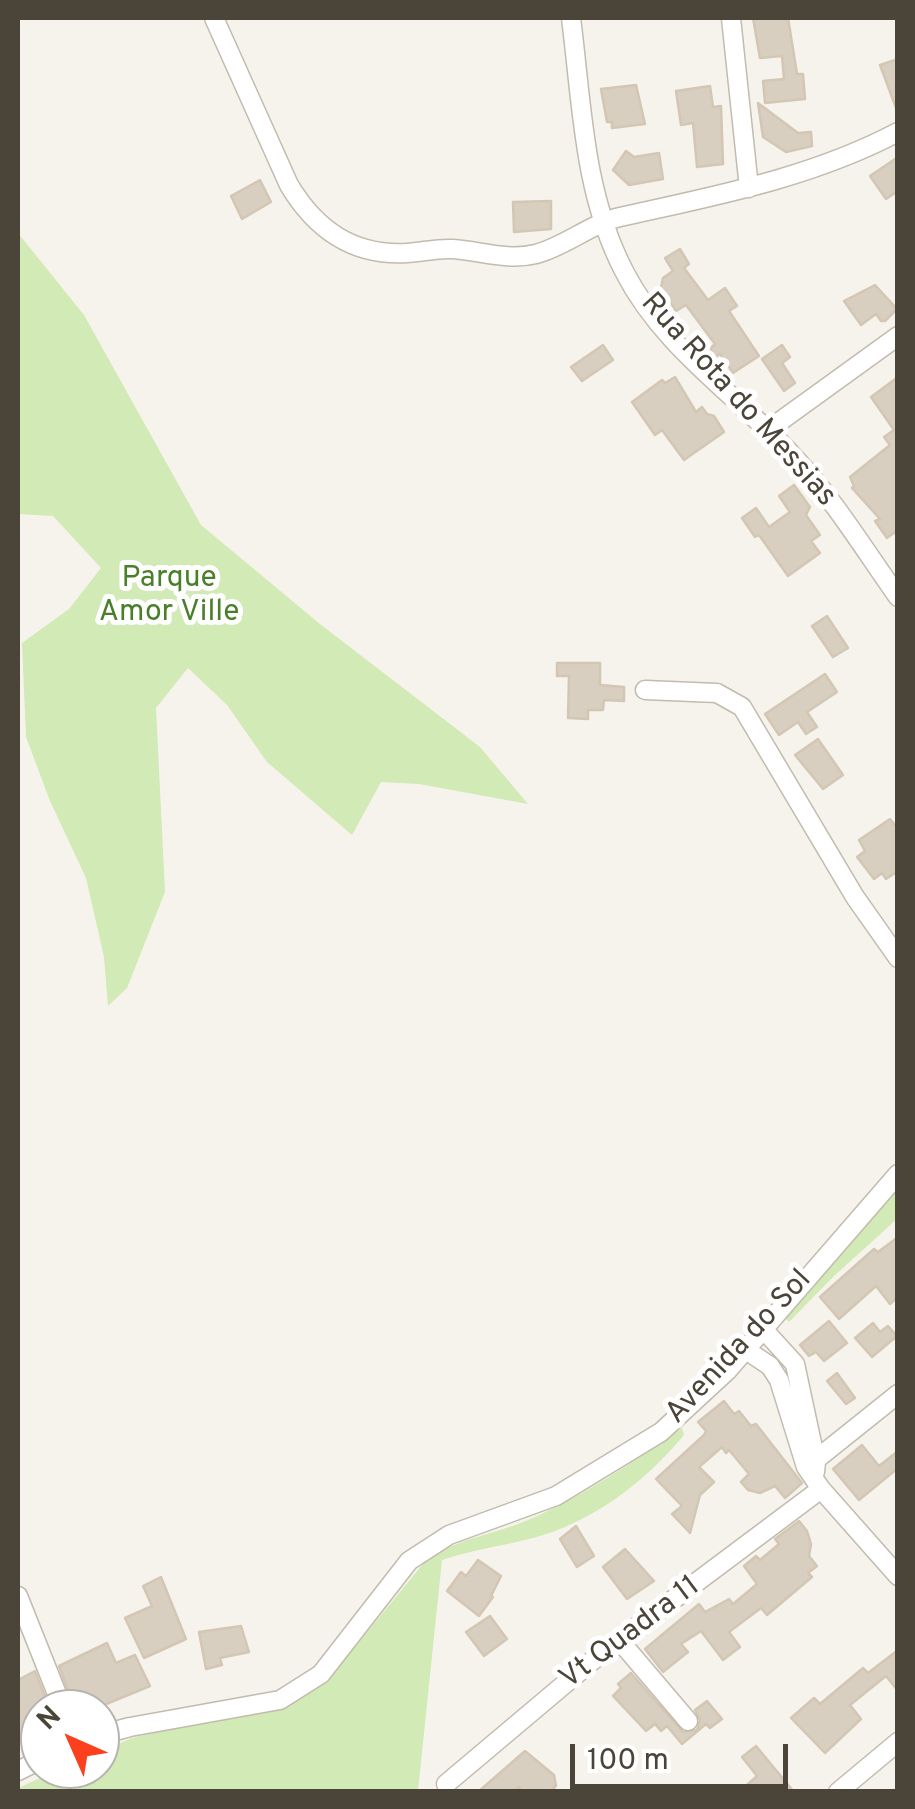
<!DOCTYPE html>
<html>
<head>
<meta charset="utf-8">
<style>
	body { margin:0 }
	#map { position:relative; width:915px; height:1809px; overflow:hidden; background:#f6f3ec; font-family:Overpass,sans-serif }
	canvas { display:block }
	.frame { position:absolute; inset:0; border:20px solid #4b4439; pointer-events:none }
	.north { position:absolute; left:20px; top:1689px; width:100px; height:100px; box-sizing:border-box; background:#fff; border:2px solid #b7b4b0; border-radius:50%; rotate:315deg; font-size:28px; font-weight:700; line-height:40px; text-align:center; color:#4b4439 }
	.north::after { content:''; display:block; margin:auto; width:35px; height:45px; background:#fc3f1d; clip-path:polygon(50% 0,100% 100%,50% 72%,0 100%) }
	.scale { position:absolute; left:570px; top:1744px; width:218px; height:45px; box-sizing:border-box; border:5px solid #4b4439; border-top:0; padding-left:12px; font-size:30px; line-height:35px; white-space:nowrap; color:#4b4439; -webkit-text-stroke:8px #fff; paint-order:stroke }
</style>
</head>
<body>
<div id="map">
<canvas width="915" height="1809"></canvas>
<div class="frame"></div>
<div class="north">N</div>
<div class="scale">100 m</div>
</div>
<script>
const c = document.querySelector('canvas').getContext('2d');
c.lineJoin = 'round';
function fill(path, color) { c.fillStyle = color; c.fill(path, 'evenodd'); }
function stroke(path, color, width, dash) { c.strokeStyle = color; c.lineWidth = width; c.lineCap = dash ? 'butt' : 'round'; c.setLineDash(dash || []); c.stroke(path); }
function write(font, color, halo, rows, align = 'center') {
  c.font = font + ' Overpass,sans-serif'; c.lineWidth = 10; c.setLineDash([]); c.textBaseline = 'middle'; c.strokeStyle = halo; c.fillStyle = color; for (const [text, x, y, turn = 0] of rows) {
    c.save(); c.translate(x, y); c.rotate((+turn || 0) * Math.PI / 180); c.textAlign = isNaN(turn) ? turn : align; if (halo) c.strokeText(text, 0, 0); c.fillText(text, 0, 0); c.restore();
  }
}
const green = new Path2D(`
	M18 233 84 315 201 525 320 624 480 747 528 804 419 784 381 782 352 835 267 762 227 705 188 668 156 708 165 892 127 988 108 1006 104 957 86 878 50 801 26 737 22 643 69 609 101 568 53 516 18 514Z
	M897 1186V1219L834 1276 789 1322 785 1318Z
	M682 1428 684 1435C645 1482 593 1522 533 1538 502 1546 472 1550 442 1560L418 1791 18 1792V1788L60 1769H100V1752L132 1738 289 1700 349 1654 427 1559C457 1539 495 1534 528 1520 584 1496 633 1462 682 1428Z`);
const building = new Path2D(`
	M753 18H788L797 74H803L805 99 765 103 763 81 784 79 782 56 760 58Z
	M898 59V108H896L880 65Z
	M636 85 645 124 612 128V122H607L601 89Z
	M710 86 713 107 721 106 723 164 697 167 693 123 681 125 676 91Z
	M758 103 798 133 811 132 812 146 786 152 763 137Z
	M626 151 634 157 659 153 663 179 629 185 613 170Z
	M898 157V191L886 199 870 176Z
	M260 180 271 202 242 219 231 196Z
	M551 201V229L514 232 513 202Z
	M680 249 689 264 684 268 708 300 725 288 737 306 729 311 759 356 733 373 720 354 711 360 705 354 715 344 686 305 676 311 661 287 663 278 673 271 665 258Z
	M875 285 897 309 885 321H881L876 314 861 325 844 301Z
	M603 345 613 360 582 381 571 367Z
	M782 345 790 357 782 363 795 383 784 391 762 359Z
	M675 377 696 412 702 407 707 414 714 416 724 432 684 460 662 430 655 435 632 402 662 380 665 383Z
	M898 377V530L887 538 875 521 880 519 852 488 854 486 850 477 890 445 884 437 894 430 871 397Z
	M794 485 810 507 806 515 820 535 811 541 820 553 788 576 759 535 755 537 742 518 756 508 769 527 790 512 779 496Z
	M827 616 848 648 833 657 812 626Z
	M557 663H600V685L624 687V701L604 700 603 710H588V719L568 718 569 676H557Z
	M825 674 837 692 807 712 817 727 806 734 798 722 779 735 765 714Z
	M818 739 843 775 823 789 795 755Z
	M890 819 898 829V871L886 879 882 873 874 879 857 857 865 851 859 840Z
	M898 1237V1297L890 1304 876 1286 839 1319 820 1297 874 1249 878 1252Z
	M829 1321 847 1343 824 1361 816 1352 809 1356 800 1345Z
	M873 1323 880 1332 888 1326 897 1336 872 1357 855 1338Z
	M837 1373 855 1398 846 1404 827 1381Z
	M724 1401 734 1414 739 1411 751 1426 756 1424 802 1483 785 1498 775 1486 760 1493 748 1490 741 1482 749 1474 729 1450 726 1453 722 1447 699 1467 714 1482 700 1495 690 1533 672 1514 682 1506 656 1479 704 1435 706 1431 698 1422Z
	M862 1445 879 1466 898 1451V1468L859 1500 833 1469Z
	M799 1521 807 1531 811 1544 809 1556 817 1566 808 1573 812 1577 767 1615 761 1608 729 1632 740 1647 723 1660 701 1631 681 1644 688 1652 663 1672 645 1649 699 1604 705 1612 729 1599 733 1604 757 1584 744 1566 756 1556 760 1560 779 1544 775 1539Z
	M576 1526 594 1556 577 1567 560 1539Z
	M625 1549 654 1581 627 1599 603 1567Z
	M478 1560 501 1576 491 1596 493 1597 479 1616 447 1591 461 1572 466 1576Z
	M161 1577 186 1639 144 1658 125 1618 152 1606 143 1586Z
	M490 1616 507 1639 484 1656 466 1632Z
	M241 1626 249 1652 220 1658 222 1665 206 1669 199 1632Z
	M107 1643 116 1663 135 1655 150 1686 94 1709H75L59 1666Z
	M898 1650V1691L886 1676 850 1705 861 1719 825 1753 791 1718 814 1698 820 1704 863 1668 868 1673Z
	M35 1671 50 1709H40V1741L27 1747 18 1730V1680Z
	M631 1673 683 1732 697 1730 700 1720 695 1710 707 1701 722 1719 710 1728 706 1724 682 1744 667 1726 661 1731 655 1724 646 1731 613 1696 621 1688 618 1684Z
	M756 1746 794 1792H739L757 1776 742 1757Z
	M525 1751 554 1775 556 1786 549 1792H523L519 1787 514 1792H478Z`);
const minor = new Path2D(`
	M214 18 289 185C316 230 353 256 407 253 423 252 437 248 453 249 481 251 508 261 536 254 566 246 590 224 620 217 714 196 811 178 898 132
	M571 18C582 103 583 192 624 271 663 348 736 394 793 456 833 498 864 549 898 597
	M731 18 749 188
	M768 430 898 336
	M645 690 717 693 742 707 855 897 898 958
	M764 1330 795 1364 816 1462 815 1472
	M746 1350 770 1366 779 1380 806 1467 821 1489 898 1576
	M808 1466 898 1394
	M18 1596 63 1709
	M620 1641 688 1721
	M100 1735 130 1727 280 1700 321 1674 409 1561 449 1535 556 1496 661 1432 727 1371 898 1174
	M18 1771 40 1760
	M446 1784 598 1656 821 1489
	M838 1792 898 1742`);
const streetNames = [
	["Rua Rota do Messias",737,401,48],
	["Avenida do Sol",740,1348,-47],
	["Vt Quadra 11",631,1634,-37]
];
const parkNames = [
	["Parque",169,580],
	["Amor Ville",169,614]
];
fill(green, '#d2eab5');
fill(building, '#d8cfc1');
stroke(building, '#d3c7b4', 2.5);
stroke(minor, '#c2bbae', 21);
stroke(minor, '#fff', 18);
write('30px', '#4b4439', '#fff', streetNames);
write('30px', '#4a7f2a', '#fff', parkNames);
</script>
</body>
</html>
